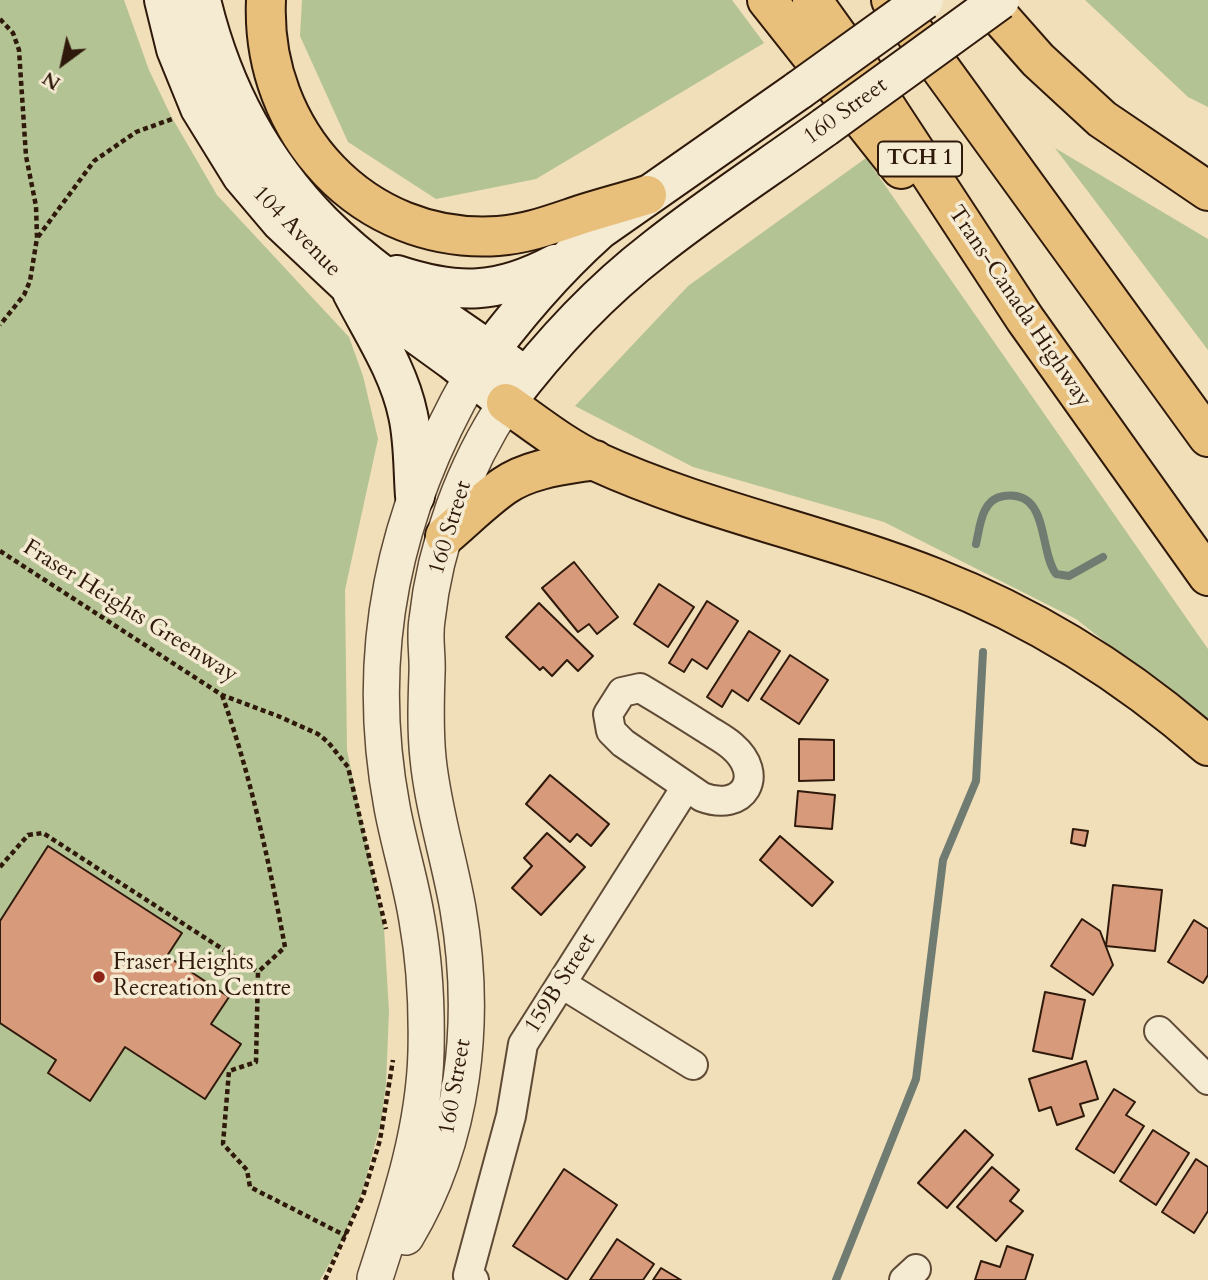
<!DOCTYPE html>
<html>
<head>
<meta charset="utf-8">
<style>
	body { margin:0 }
	#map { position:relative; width:1208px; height:1280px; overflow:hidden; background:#f0dfb9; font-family:Cardo,serif }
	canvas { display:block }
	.north { position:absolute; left:28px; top:28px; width:70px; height:70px; -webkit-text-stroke:5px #f5ead2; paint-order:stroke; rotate:213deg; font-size:19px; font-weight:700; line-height:28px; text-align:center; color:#2f190b }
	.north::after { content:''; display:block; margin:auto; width:24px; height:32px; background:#2f190b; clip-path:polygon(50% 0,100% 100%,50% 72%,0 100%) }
</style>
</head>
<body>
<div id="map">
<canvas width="1208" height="1280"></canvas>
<div class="north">N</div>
</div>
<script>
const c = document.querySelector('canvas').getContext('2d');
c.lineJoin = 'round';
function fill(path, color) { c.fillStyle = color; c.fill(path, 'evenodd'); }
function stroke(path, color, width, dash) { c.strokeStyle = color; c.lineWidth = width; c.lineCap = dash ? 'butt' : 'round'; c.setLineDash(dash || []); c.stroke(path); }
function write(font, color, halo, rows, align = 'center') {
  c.font = font + ' Cardo,serif'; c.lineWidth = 7; c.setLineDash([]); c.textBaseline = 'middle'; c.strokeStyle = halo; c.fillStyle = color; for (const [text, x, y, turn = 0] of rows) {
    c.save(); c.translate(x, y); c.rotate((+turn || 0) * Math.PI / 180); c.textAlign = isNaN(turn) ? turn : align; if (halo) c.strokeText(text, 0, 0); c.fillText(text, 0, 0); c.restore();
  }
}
const green = new Path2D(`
	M0 0H124L149 70 171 116 217 195 349 337 363 376 378 439 345 590 347 750 384 928 389 1011 386 1084 381 1122 362 1193 338 1249 320 1280H0Z
	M302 0H732L764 43 536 179 436 199 348 142 300 36Z
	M1085 0H1208V107L1188 97Z
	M1055 148 1208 239V350Z
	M866 158 1208 649V723L1076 619 884 522 693 467 575 406 688 286Z`);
const stream = new Path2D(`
	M976 544C980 527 981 499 1004 496 1050 490 1038 549 1056 574L1069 576 1103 557
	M836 1280 916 1079 943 860 976 781 983 652`);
const building = new Path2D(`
	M574 562 618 617 597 634 589 624 578 632 542 588Z
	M659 584 694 607 668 647 634 624Z
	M707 601 738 621 707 669 692 659 684 672 669 663Z
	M539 603 593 656 578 671 567 660 552 676 543 667 540 670 506 637Z
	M749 631 780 651 748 701 732 690 722 707 707 697Z
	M790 655 828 680 799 724 761 699Z
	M799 739 834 740V780L799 781Z
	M550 775 609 824 591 846 577 834 570 842 526 804Z
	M798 791 835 795 832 829 795 826Z
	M1073 829 1088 831 1085 846 1071 843Z
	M547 833 585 867 541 915 512 888 532 866 524 858Z
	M780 836 833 882 812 906 760 860Z
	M48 846 182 933 167 956 229 997 211 1024 241 1044 205 1099 125 1047 90 1101 48 1073 56 1060 0 1023V921Z
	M1113 885 1162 890 1155 951 1106 946Z
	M1082 919 1100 931 1113 965 1093 995 1051 966Z
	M1194 920 1208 929V975L1203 983 1168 962Z
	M1045 992 1085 1000 1072 1059 1033 1051Z
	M1086 1061 1098 1099 1080 1104 1084 1116 1057 1125 1051 1107 1039 1111 1029 1079Z
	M1114 1089 1135 1102 1126 1115 1144 1126 1114 1173 1076 1149Z
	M965 1130 993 1155 947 1208 918 1183Z
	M1153 1130 1189 1153 1156 1205 1120 1181Z
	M1196 1159 1208 1167V1211L1194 1233 1162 1212Z
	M992 1167 1019 1190 1010 1201 1023 1211 996 1241 957 1207Z
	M564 1169 617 1205 567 1280 513 1246Z
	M617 1239 654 1264 643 1280H590Z
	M1007 1246 1033 1255 1025 1280H975L981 1261 1000 1267Z
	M661 1268 681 1280H653Z`);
const path = new Path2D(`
	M0 19 13 33 19 50 26 156 36 206 37 238 30 281 24 295 0 325
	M38 237 94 161 136 132 172 119
	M0 551 222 695 278 716 318 734 328 742 348 767 386 929
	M222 695C251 776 269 862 285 947L258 972 256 1062 229 1071 223 1144 247 1170 250 1187 346 1236
	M0 867 28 835 43 833 258 972
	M325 1280 363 1196 380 1140 393 1060`);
const minor = new Path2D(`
	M640 688C662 701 683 714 705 728 714 734 724 739 732 746 766 775 744 813 702 797L623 743 611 731 608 714 622 692Z
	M562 984 693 1065
	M1159 1031 1208 1080
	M474 1280 468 1275 511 1116 523 1044 686 787
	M904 1280 916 1269`);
const tertiary = new Path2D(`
	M406 1237C465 1139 477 1020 458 909 449 858 433 809 428 758 425 729 426 702 427 673 428 655 424 638 427 620 435 545 464 466 506 403
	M375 1278C399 1204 424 1130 426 1052 427 1008 425 964 417 920 411 882 399 845 392 807 363 652 394 511 472 376`);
const secondary = new Path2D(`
	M164 0 176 49 200 108 242 176 281 222 347 284 452 360 506 403C549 346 598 293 655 249 709 206 768 168 825 127
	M201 0C221 84 261 161 322 223 381 282 459 327 526 377
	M397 275C458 295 498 294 555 264
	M352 292C372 331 399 371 408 415 414 441 413 470 415 496
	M475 371C513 318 551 273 599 230L799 90`);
const motorway = new Path2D(`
	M266 0C260 131 363 245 498 236 527 234 553 224 580 215 602 208 625 202 647 195
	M767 0 901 169
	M812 0 860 67 1025 319 1208 576
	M891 0 1208 437
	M985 0 1038 60 1102 119 1208 191
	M506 403C535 423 563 446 595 461 704 511 824 534 935 578 1037 618 1126 674 1208 746
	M445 536C465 519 484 500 504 486 530 468 565 465 595 460`);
const secondaryBridge = new Path2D(`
	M799 90 924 0
	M825 127 1000 0`);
const markers = [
	[99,977,7,"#8f2418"]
];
const shields = [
	[920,159,84]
];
const shieldNames = [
	["TCH 1",920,159]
];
const streetNames = [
	["160 Street",846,112,-36],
	["104 Avenue",296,232,46],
	["Trans-Canada Highway",1019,307,56],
	["160 Street",451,528,-73],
	["Fraser Heights Greenway",130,612,32],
	["159B Street",561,984,-58],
	["160 Street",456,1087,-80]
];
const poiNames = [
	["Fraser Heights",113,964],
	["Recreation Centre",113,990]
];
fill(green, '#b4c394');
stroke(stream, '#707b71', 8);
fill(building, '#d79a7b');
stroke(building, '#2f190b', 2);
stroke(minor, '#5f4a36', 32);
stroke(tertiary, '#5f4a36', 38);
stroke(secondary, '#2f190b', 42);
stroke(motorway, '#2f190b', 42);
stroke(path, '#2f190b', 4.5, [5, 3.5]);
stroke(minor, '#f5ead2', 28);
stroke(tertiary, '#f5ead2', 35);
stroke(secondary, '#f5ead2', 38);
stroke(motorway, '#e8c07c', 38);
stroke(secondaryBridge, '#2f190b', 42, []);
stroke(secondaryBridge, '#f5ead2', 38);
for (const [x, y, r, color] of markers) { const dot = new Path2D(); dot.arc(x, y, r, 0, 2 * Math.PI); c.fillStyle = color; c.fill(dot); stroke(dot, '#f5ead2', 2.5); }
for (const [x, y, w] of shields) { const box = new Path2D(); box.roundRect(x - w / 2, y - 17.5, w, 35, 5); c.fillStyle = '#f5ead2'; c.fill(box); stroke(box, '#2f190b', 2); }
write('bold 21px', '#2f190b', null, shieldNames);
write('23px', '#2f190b', '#f5ead2', streetNames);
write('23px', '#2f190b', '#f5ead2', poiNames, 'left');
</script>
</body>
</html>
